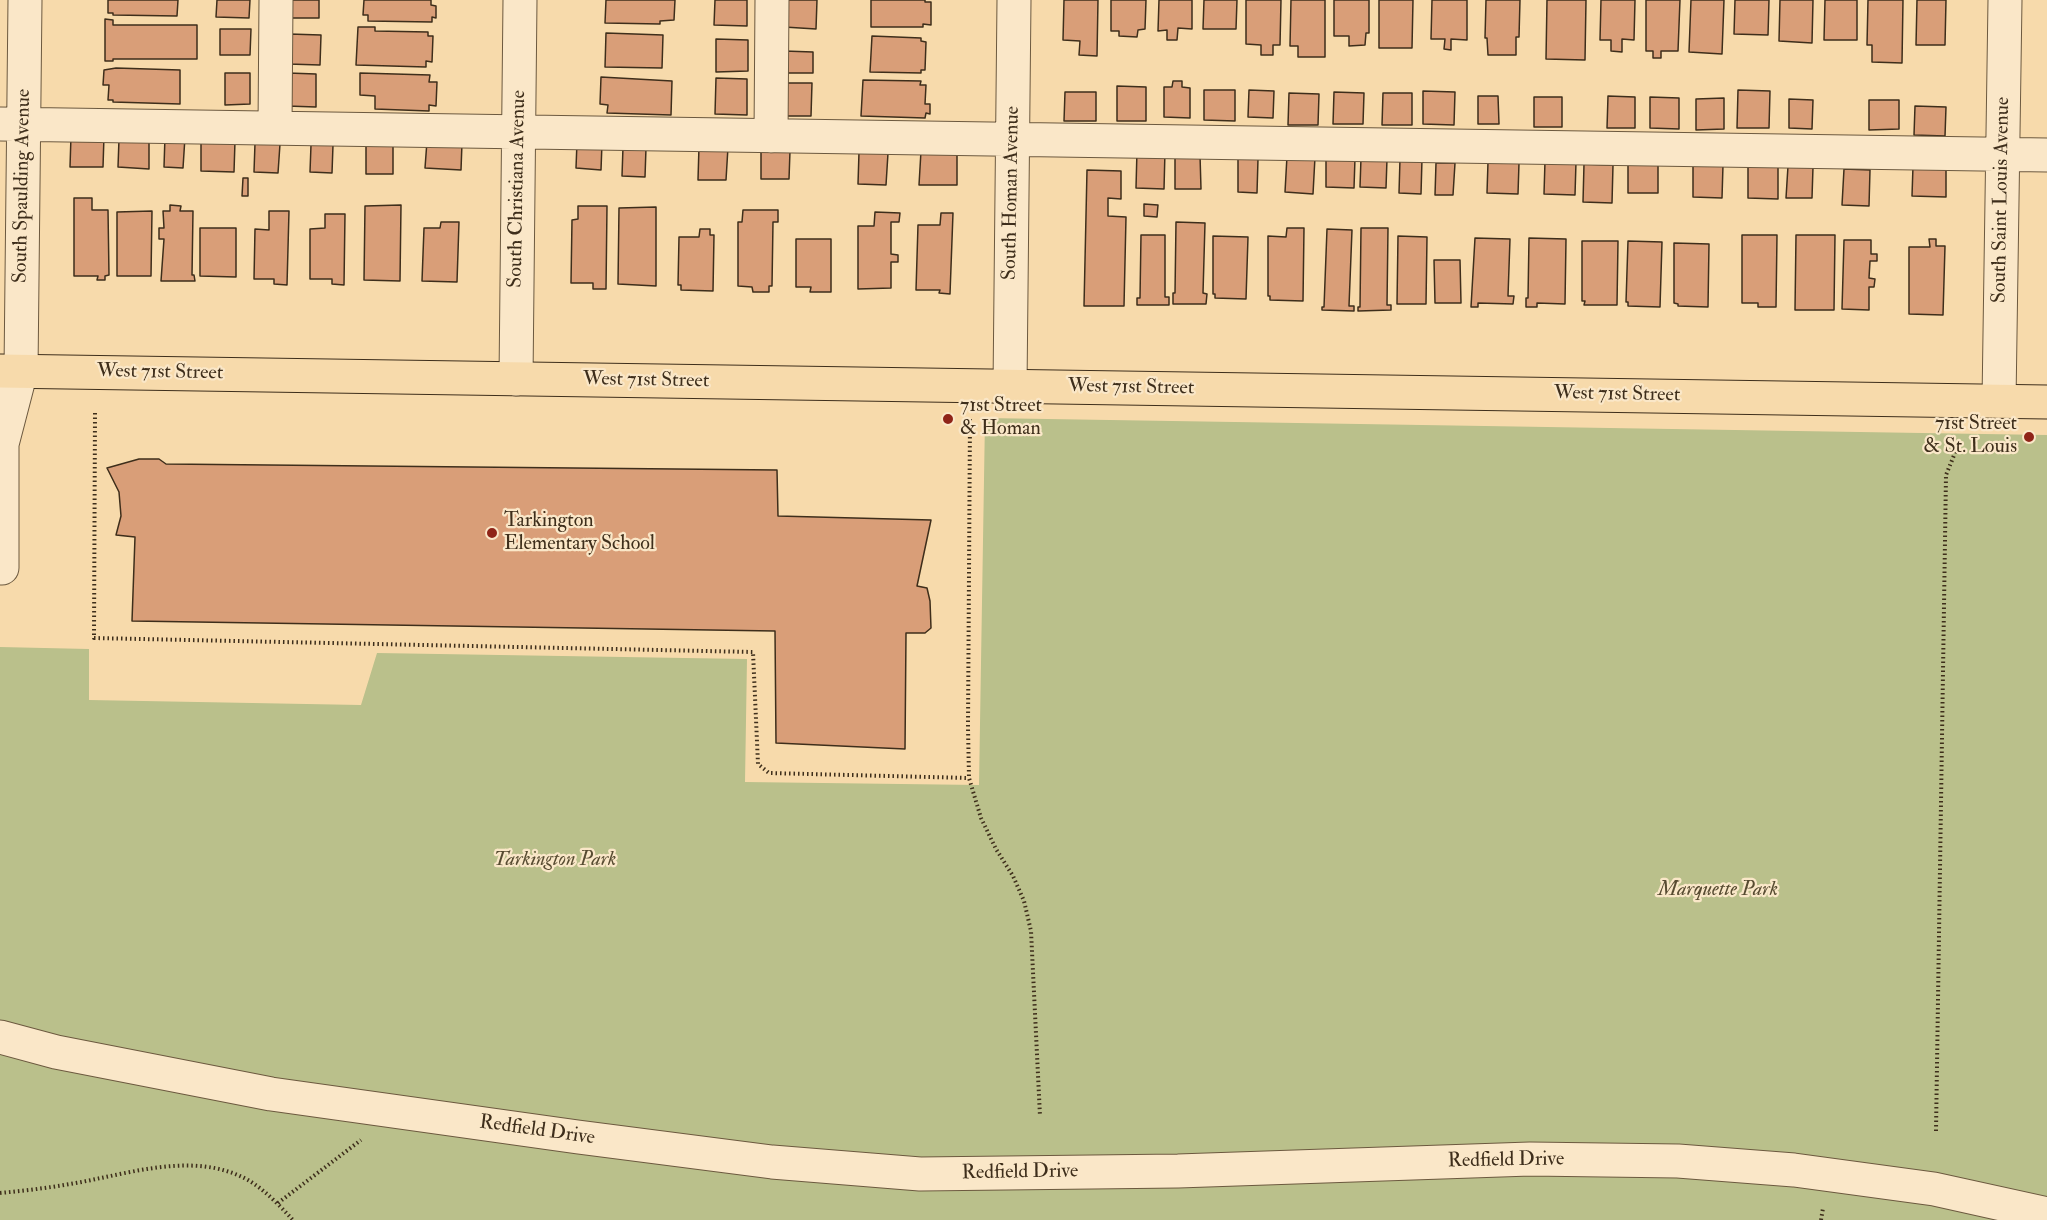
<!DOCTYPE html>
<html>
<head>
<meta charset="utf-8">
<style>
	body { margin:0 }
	canvas { display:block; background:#f7daab }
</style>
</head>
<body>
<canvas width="2047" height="1220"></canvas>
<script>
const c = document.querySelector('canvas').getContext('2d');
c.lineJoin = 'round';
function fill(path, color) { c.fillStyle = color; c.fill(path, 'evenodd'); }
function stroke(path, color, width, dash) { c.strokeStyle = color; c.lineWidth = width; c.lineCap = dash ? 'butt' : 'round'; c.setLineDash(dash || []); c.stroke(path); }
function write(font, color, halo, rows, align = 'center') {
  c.font = font + ' "IM FELL Double Pica",serif'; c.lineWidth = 4.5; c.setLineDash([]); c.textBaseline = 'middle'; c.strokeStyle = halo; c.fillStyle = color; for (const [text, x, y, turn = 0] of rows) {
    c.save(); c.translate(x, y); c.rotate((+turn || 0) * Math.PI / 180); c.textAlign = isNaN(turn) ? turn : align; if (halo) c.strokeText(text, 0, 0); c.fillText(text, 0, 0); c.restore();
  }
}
const green = new Path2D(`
	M985 418 2047 435V1220H0V647L89 649V700L361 705 377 653 747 659 745 782 979 785Z`);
const building = new Path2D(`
	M108 0H178L177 16 113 15V13H108Z
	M217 0H250L249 18 216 17Z
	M289 0H319V18H289Z
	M364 0H431V5L436 6V18L432 17V22L368 21V15H363Z
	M606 0H675L674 20 660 21V24L605 23Z
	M715 0H747V26L714 25Z
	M785 0H817L816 29 784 27Z
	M871 0H925V2H931V25L923 24V27H871Z
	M1064 0H1098L1097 56 1079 55 1080 41 1063 40Z
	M1111 0H1146L1145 29 1138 30 1137 37 1119 36V31H1111Z
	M1159 0H1192V29L1178 28 1177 40H1167V30L1158 31Z
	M1204 0H1237L1236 29H1203Z
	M1246 0H1281L1280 45H1273V55H1261V45L1246 44Z
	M1291 0H1325V57H1298V46H1290Z
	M1334 0H1369V33H1366L1365 45 1349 46V36H1334Z
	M1379 0H1413L1412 48H1379Z
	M1432 0H1467V40L1451 39V50L1444 49 1445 39H1431Z
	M1486 0H1520L1519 37H1516V55H1488L1487 38H1485Z
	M1547 0H1586L1585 60 1546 59Z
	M1601 0H1635L1634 40 1622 39V52L1611 51V40H1600Z
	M1646 0H1680L1678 51H1661V58H1653V51H1646Z
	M1691 0H1724L1722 54 1689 52Z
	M1735 0H1769L1768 35 1734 34Z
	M1780 0H1813L1812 43 1779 41Z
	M1825 0H1857V40H1824Z
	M1868 0H1903L1902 63 1872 62V45H1867Z
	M1917 0H1946L1945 45H1916Z
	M105 19 113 20V25H197V59H113V61H105Z
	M358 27H375V31L428 32V36H433L432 62 426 61V67L356 65Z
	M220 29H251L250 55H220Z
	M606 33 663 35 662 68 605 67Z
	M289 34 321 35 320 65 288 64Z
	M872 36 921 38V41L926 42 925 70H921V73L870 72Z
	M716 39 748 40V71L716 72Z
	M784 51 813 52V73H784Z
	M116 68 180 70V104L113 102V100H108L109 85H103L104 70Z
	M225 73H250V104L225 105Z
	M288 73 316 74V107L287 106Z
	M360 73 430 75 429 82H437L436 106 429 105V111L375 109V96L360 95Z
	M601 77 672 81 671 115 607 113 608 105 600 104Z
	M716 78 747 79V115L715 114Z
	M863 80 921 81 920 85H926L925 104H930V114L926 113 925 118 861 116Z
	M1173 81H1182V87L1190 88V118L1164 117V87H1172Z
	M784 83H812L811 116H784Z
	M1117 86 1146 87V121H1117Z
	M1204 90H1235V121L1204 120Z
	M1249 90 1274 91 1273 118 1248 117Z
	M1738 90 1770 91 1769 128H1737Z
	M1423 91 1455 92 1454 125 1423 124Z
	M1065 92H1096V121H1064Z
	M1334 92 1364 93 1363 124H1333Z
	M1289 93 1319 94 1318 125H1288Z
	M1383 93H1412V125H1382Z
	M1478 96H1498L1499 124H1478Z
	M1608 96 1635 97V128H1607Z
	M1534 97H1562V127H1534Z
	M1650 97 1679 98V129L1650 128Z
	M1724 98V129L1696 130V99Z
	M1789 99 1813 100 1812 129 1789 128Z
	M1869 100H1899V129L1869 130Z
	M1915 106 1946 107 1945 136 1914 135Z
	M71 136H104L103 167H70Z
	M165 136 185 137 183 168 164 167Z
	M119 139H149V169L118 167Z
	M201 140 235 141 234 172 201 171Z
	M427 141 462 143 461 170 425 168Z
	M577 142 602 143 601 170 576 168Z
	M255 143 280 144 278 173 254 172Z
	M366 144 393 145V174H366Z
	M311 145H333L332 173 310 172Z
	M699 146 728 147 726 180H698Z
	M623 147 646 148 645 177 622 176Z
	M761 150 790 151 789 179H761Z
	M1137 150 1165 151 1164 189 1136 188Z
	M921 151H957V185H919Z
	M859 152 888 153 886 185 858 184Z
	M1175 155H1200L1201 189H1175Z
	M1287 156 1315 157 1313 194 1285 192Z
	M1238 158 1258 159 1257 193 1238 192Z
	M1326 158H1355L1354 188 1326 187Z
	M1361 158 1387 159 1386 188 1360 187Z
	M1400 159H1422L1421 194 1399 193Z
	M1628 160H1658V193H1628Z
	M1545 161 1576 162 1575 195 1544 194Z
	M1488 162 1519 163 1518 194 1487 193Z
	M1436 163H1455L1453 195H1435Z
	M1584 164 1613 165 1612 203 1583 202Z
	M1693 165H1723L1722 198 1693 197Z
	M1748 166 1778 167V199L1748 198Z
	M1788 166 1813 167 1812 198H1786Z
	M1913 166 1946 167V197L1912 196Z
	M1844 169 1870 170 1869 206 1842 205Z
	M1087 170 1121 171V199L1108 198V216L1126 217 1124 306H1084Z
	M243 178H248V196H242Z
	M74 198H92V210H108L109 275 105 276V280H97L98 276H74Z
	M1144 204 1158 205 1157 217 1144 216Z
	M170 205 181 206 180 211H193L192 275H194L195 281H161L164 239H159V228H164L163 211H170Z
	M401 205 400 281 364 280 365 206Z
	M578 206H607L606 289H593V283H571L572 220 578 219Z
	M656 207V286L618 284 619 208Z
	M743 210H778V222H773L772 286H769V292H753L752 287 738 286V222H742Z
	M152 211 151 276H117V212Z
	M269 211H289L287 285 274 284V279H254L255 229 269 230Z
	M875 212 900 213 899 222H891V254L898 255V262H891V288L858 289V226H874Z
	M941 213H953L950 294 939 293 940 290H916L918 225H940Z
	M325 214H345L344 285 332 284V279H310V229L325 228Z
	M441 222H459L457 282 422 281 424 228H440Z
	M1176 222 1205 223 1203 293 1207 294 1206 304H1173V293H1175Z
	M200 228H236V277L200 276Z
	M1287 228H1304L1303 301 1270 300V296H1268V236L1286 237Z
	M1361 228H1388L1387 305H1391V310L1358 311V307H1360Z
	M700 229H710V235H714L713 291 681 290V285H678L679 237H699Z
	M1327 229 1352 230 1349 306H1354V311L1322 310V307H1324Z
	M1141 235H1165V297H1169V305H1137V298H1140Z
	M1742 235H1777L1776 307H1758V303H1742Z
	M1796 235H1835L1834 310H1795Z
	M1213 236 1248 237 1246 299 1215 298V294H1213Z
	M1398 236 1427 237 1426 304H1397Z
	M1475 238 1510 239 1508 296H1514L1513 304 1478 303V307H1471Z
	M1529 238 1566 239 1565 304 1537 303V307H1526V298H1528Z
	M796 239H831V292H810L811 287H796Z
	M1929 239H1936V246H1945L1943 315 1909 314V247H1930Z
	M1844 240H1871V254H1877V261H1870L1869 278 1875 279 1874 287H1869V310L1842 309Z
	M1582 241H1618L1617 305H1584L1585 301H1582Z
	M1628 241 1662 242 1660 307 1628 306V302H1626Z
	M1674 243 1709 244 1708 307 1678 306V304L1674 303Z
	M1434 260H1460L1461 303H1435Z
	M139 459H159L166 464 777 470 778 516 931 520 917 586 927 588 930 601 931 628 925 633H906L905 749 776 743 775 631 132 621 135 537 116 535 121 516 119 492 107 468Z`);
const path = new Path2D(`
	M95 413 94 638 753 652 758 764 769 773 969 778
	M970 419 968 727 969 778 981 818 996 849 1013 876 1024 901 1031 931 1040 1116
	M1936 1131 1946 475 1957 448
	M0 1193C32 1190 64 1186 96 1179 145 1169 201 1154 248 1180 265 1190 280 1206 293 1220
	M278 1203 361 1140
	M1821 1220 1823 1208`);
const minor = new Path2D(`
	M0 124 2047 155
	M275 128 276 0
	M771 136 772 0
	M516 379 520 0
	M1010 387 1014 0
	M1999 401 2005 0
	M2 568V444L21 371 25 0
	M0 1037 56 1052 271 1094 578 1137 772 1162 920 1174 1178 1171 1530 1159 1678 1161 1794 1170 1934 1189 2047 1214`);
const major = new Path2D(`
	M0 371 2047 402`);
const markers = [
	[948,419,6,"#8f2418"],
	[2029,437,6,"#8f2418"],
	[492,533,6,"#8f2418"]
];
const streetNames = [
	["South Spaulding Avenue",23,186,-89],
	["South Christiana Avenue",518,189,-89],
	["South Homan Avenue",1012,193,-89],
	["South Saint Louis Avenue",2002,200,-89],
	["West 71st Street",160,373,1],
	["West 71st Street",646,381,1],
	["West 71st Street",1131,388,1],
	["West 71st Street",1617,395,1],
	["Redfield Drive",537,1131,8],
	["Redfield Drive",1506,1161,-1],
	["Redfield Drive",1020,1173,-1]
];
const poiNames = [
	["71st Street",960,407],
	["& Homan",960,430],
	["71st Street",2017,425,"right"],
	["& St. Louis",2017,448,"right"],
	["Tarkington",504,522],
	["Elementary School",504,545]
];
const parkNames = [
	["Tarkington Park",555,861],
	["Marquette Park",1718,891]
];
fill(green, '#bac08b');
fill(building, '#d99e78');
stroke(building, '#3e2e1b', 1.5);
stroke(minor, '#6c593f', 35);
stroke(major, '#3e2e1b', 35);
stroke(path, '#3e2e1b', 4, [1.5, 3]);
stroke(minor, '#fae7c8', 33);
stroke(major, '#f7daab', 33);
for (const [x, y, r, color] of markers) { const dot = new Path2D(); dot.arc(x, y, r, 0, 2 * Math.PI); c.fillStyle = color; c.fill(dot); stroke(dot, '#fae7c8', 2); }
write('20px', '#3e2e1b', '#fae7c8', streetNames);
write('20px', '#3e2e1b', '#fae7c8', poiNames, 'left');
write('italic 20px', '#574b31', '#fae7c8', parkNames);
</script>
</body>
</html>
